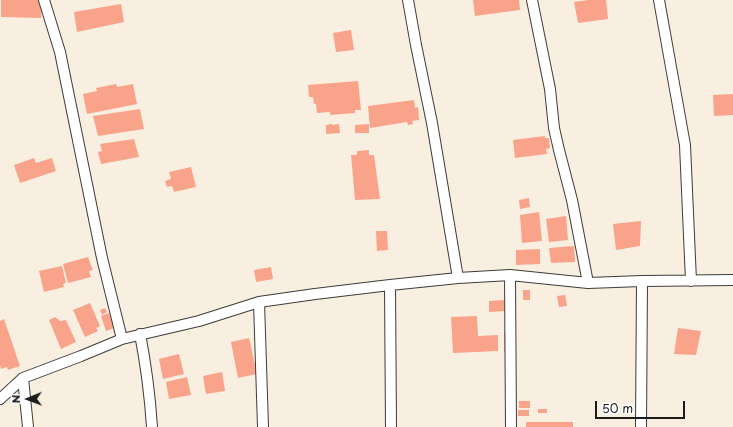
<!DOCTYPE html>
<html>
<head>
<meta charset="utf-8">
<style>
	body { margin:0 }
	#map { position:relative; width:733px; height:427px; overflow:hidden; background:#f8efe0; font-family:"Playpen Sans",sans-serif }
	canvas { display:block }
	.north { position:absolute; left:8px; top:379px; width:40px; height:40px; -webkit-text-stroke:3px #fff; paint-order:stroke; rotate:269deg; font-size:11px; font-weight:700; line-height:16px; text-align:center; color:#1c1c1c }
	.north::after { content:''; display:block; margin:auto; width:14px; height:18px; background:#1c1c1c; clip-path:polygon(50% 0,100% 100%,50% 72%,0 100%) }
	.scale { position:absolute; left:595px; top:401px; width:90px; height:18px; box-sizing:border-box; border:2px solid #1c1c1c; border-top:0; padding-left:5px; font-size:12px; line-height:14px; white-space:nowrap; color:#1c1c1c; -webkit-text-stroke:3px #fff; paint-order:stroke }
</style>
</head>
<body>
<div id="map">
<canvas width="733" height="427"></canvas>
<div class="north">N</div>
<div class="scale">50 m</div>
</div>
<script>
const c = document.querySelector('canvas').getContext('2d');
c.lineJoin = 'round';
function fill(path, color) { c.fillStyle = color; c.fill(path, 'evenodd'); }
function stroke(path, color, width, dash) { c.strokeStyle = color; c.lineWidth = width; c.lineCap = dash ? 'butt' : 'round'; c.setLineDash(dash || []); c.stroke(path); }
const building = new Path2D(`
	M1 0H42L41 18 1 17Z
	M473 0H519L520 10 475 16Z
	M588 0H606L608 19 578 23 574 2Z
	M121 4 124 22 77 32 74 12Z
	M351 30 354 50 336 52 333 33Z
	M358 81 361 110H355V113L330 115V112L317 113 316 104H314L313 97H309L308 85Z
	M116 84 117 87 133 84 137 104 87 114 83 94 97 91 96 88Z
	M733 94V115L714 116 713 95Z
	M414 100 415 108 418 107 419 120 412 121 413 124 408 125 407 122 370 128 368 106Z
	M140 109 144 129 98 136 93 116Z
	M329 124H332V125L339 124 340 133 326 134V125H329Z
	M369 124V133H355V125Z
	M545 136V138H549L550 148 546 149 547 154 515 158 513 140Z
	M134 139 139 157 101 164 98 152 102 151 100 144Z
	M369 150V155H374L380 199 355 200 351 155H357V151Z
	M34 158 36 163 52 158 56 171 20 183 14 165Z
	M191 167 196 187 174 192 172 186 167 187 165 181 171 179 169 172Z
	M529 198 530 207 520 209 519 200Z
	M539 212 542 241 522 243 520 215Z
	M566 216 568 240 549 242 546 219Z
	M641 221 640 246 616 250 613 224Z
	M376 231H387L388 250 377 251Z
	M574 246 575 262 551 263 549 248Z
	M540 249V264L516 265V250Z
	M88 257 93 270 89 271 91 277 68 283 63 264Z
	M62 266 66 283 63 284 64 287 44 292 39 271Z
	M271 267 273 279 256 282 254 270Z
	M523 290H530V300H523Z
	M565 295 567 306 559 307 557 296Z
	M504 300 505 311 489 312V301Z
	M90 303 100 326 96 328 98 331 85 337 73 310Z
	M105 308 107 312 102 315 100 310Z
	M109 313 114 328 106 331 101 316Z
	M477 316 478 336 498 335V351L453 353 451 317Z
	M55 317 60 321 66 320 76 342 61 349 49 320Z
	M4 319 20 366 8 370 7 367 1 369 0 365V321Z
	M678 328 701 331 696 355 674 354Z
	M504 331H509V352H504Z
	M249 338 257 374 238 378 231 342Z
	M179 354 184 374 163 379 159 359Z
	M222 372 225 391 206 394 203 376Z
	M187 377 191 395 169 399 166 382Z
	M519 401H530V408H519Z
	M538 409H547V413H538Z
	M518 410H529V416H518Z
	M526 422H573V427H526Z`);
const minor = new Path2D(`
	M44 0 60 52 102 258 122 339
	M408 0 416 45 432 123 458 278
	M532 0 550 89 554 128 559 150 572 200 588 283
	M659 0 685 145 691 281
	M510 275 511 427
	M390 285 391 427
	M259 302 263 427
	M140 334C146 365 150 396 152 427
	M23 378 28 427
	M0 399 23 378 81 356 122 339 199 321 259 302 315 294 390 285 458 278 510 275 588 283 642 281 733 280
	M641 427 642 281`);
fill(building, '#faa38b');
stroke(minor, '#3d3c39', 12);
stroke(minor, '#fff', 10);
</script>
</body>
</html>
